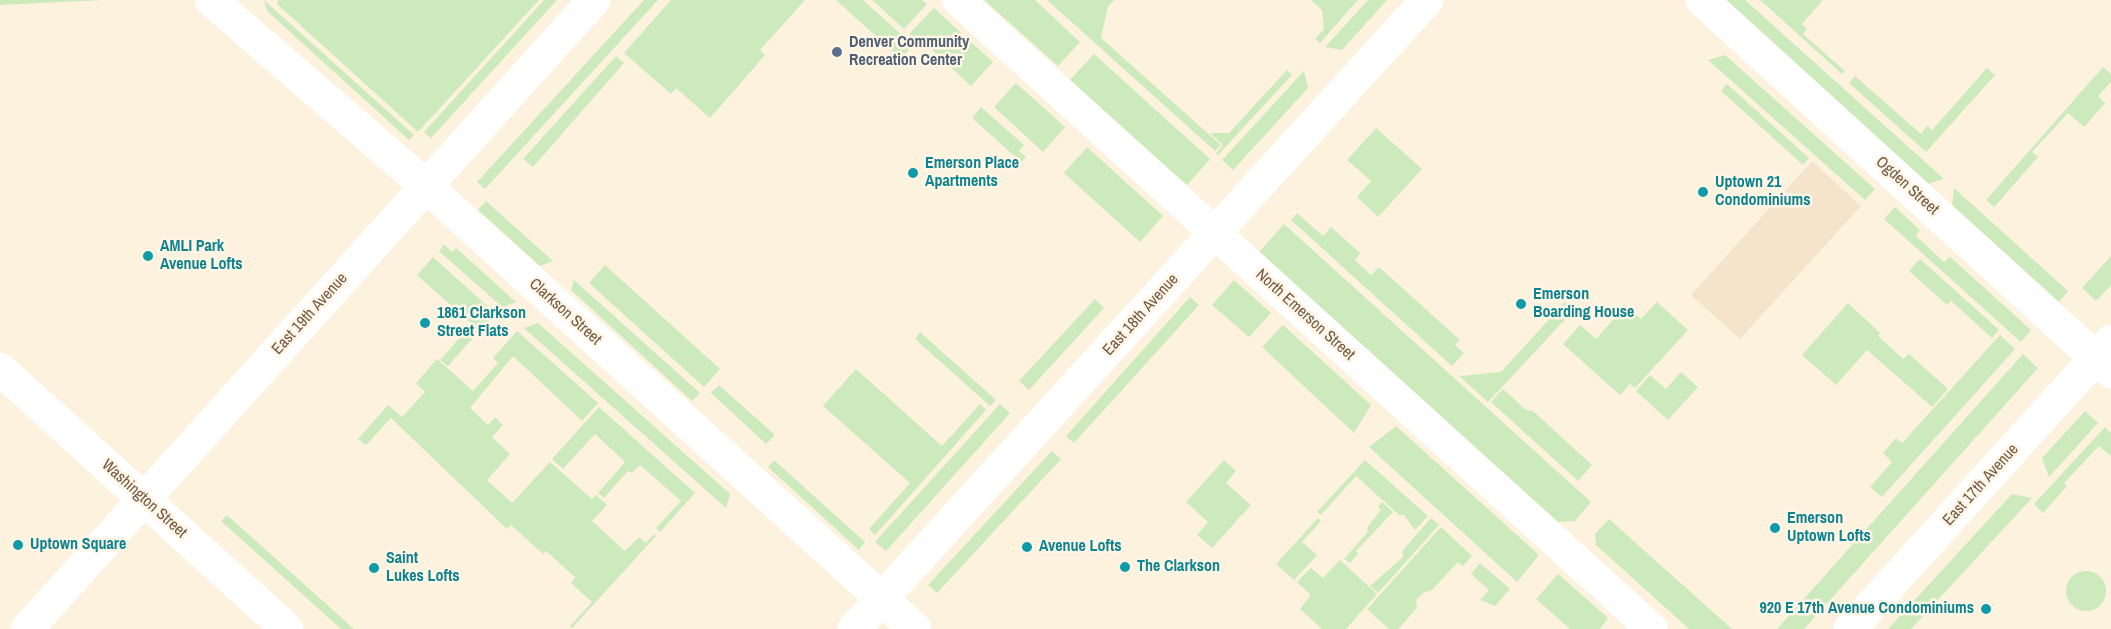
<!DOCTYPE html>
<html>
<head>
<meta charset="utf-8">
<style>
	body { margin:0 }
	canvas { display:block; background:#fdf2de }
</style>
</head>
<body>
<canvas width="2111" height="629"></canvas>
<script>
const c = document.querySelector('canvas').getContext('2d');
c.lineJoin = 'round';
function fill(path, color) { c.fillStyle = color; c.fill(path, 'evenodd'); }
function stroke(path, color, width, dash) { c.strokeStyle = color; c.lineWidth = width; c.lineCap = dash ? 'butt' : 'round'; c.setLineDash(dash || []); c.stroke(path); }
function write(font, color, halo, rows, align = 'center') {
  c.font = font + ' "Archivo Narrow",sans-serif'; c.lineWidth = 5; c.setLineDash([]); c.textBaseline = 'middle'; c.strokeStyle = halo; c.fillStyle = color; for (const [text, x, y, turn = 0] of rows) {
    c.save(); c.translate(x, y); c.rotate((+turn || 0) * Math.PI / 180); c.textAlign = isNaN(turn) ? turn : align; if (halo) c.strokeText(text, 0, 0); c.fillText(text, 0, 0); c.restore();
  }
}
const residential = new Path2D(`
	M1812 161 1861 206 1740 339 1691 295Z`);
const green = new Path2D(`
	M0 0H103L0 5Z
	M264 0 414 135 409 140 267 11Z
	M278 0H539L418 132 277 4Z
	M544 0H557L431 138 424 132Z
	M644 0H658L485 189 477 182Z
	M671 0H805L760 50 765 55 710 118 676 88 671 94 624 53Z
	M836 0H863L913 45 901 59Z
	M872 0H922L927 4 904 29Z
	M984 0H1035L1080 42 1058 66Z
	M1047 0H1114L1108 6 1101 38 1221 145 1215 151Z
	M1311 0H1358L1320 43 1315 39 1324 29 1322 10Z
	M1368 0H1387L1342 50 1325 47Z
	M1726 0H1745L1944 179 1927 184Z
	M1760 0H1823L1802 24 1807 29 1803 34 1845 71 1842 74Z
	M934 8 993 62 971 86 928 46 909 34Z
	M1094 54 1210 159 1187 185 1070 80Z
	M1725 55 1875 189 1865 200 1708 60Z
	M616 56 624 63 533 167 523 159Z
	M2103 67 2111 74V82L2098 96 2105 103 2084 127 2068 113 2032 152 2038 157 1994 207 1986 200Z
	M1987 68 1995 75 1926 152 1849 83 1855 76 1921 134 1927 126 1932 130Z
	M1287 70 1292 75 1218 155 1216 153 1223 145 1210 133H1229Z
	M1304 71 1308 88 1233 170 1222 160Z
	M1016 83 1065 127 1043 152 994 107Z
	M1727 84 1809 158 1803 165 1721 91Z
	M981 107 1024 145 1019 151 1026 157 1021 162 972 118Z
	M1376 128 1422 169 1378 217 1357 197 1371 181 1347 160Z
	M1087 147 1163 216 1140 242 1064 173Z
	M1954 188 2068 291 2059 302 1952 205Z
	M486 201 553 261 540 266 478 210Z
	M1895 207 1920 230 1916 236 1944 262 1950 257 2031 330 2021 342 1884 219Z
	M1297 213 1323 236 1331 227 1360 253 1355 260 1371 275 1379 267 1460 340 1455 345 1464 353 1452 366 1291 220Z
	M1284 224 1591 502 1575 521 1558 522 1259 252Z
	M444 244 452 252 456 248 516 302 502 307 439 251Z
	M2111 256V285L2096 301 2082 288Z
	M433 257 495 313 448 366 440 360 472 324 417 275Z
	M1920 259 1999 330 1992 338 1951 301 1947 305 1909 271Z
	M605 265 720 369 704 387 589 283Z
	M574 280 700 393 692 401 571 290Z
	M1234 280 1271 313 1249 337 1212 305Z
	M1190 297 1199 305 1074 443 1066 436Z
	M1095 299 1104 308 1029 390 1019 381Z
	M1565 302 1574 310 1488 402 1459 376 1501 372Z
	M1657 302 1688 330 1635 388 1630 384 1620 395 1563 344 1580 325 1596 339 1626 305 1641 319Z
	M1848 303 1880 333 1878 336 1903 359 1909 354 1948 389 1932 407 1867 350 1836 385 1802 355Z
	M538 323 730 494 726 508 524 328Z
	M1283 325 1371 405 1354 433 1262 347Z
	M517 331 598 403 582 421 513 356 470 408 488 425 495 417 503 425 492 437 510 454 487 480 512 503 550 462 592 499 596 495 607 505 592 521 625 551 639 537 646 543 654 534 656 536 572 628 570 626 592 602 571 583 575 577 546 551 543 554 511 525 507 529 391 418 366 445 358 439 388 405 402 417 425 392 416 383 437 359 473 391 498 363 493 358Z
	M920 332 996 400 990 406 915 339Z
	M2000 335 2015 349 1882 497 1870 487 1892 462 1883 453 1896 438 1902 443Z
	M2023 354 2038 368 1804 629H1777Z
	M856 369 942 446 980 404 986 410 875 535 869 529 910 483 823 406Z
	M1681 372 1698 387 1668 420 1636 391 1650 375 1666 389Z
	M719 385 775 435 766 444 711 393Z
	M1503 389 1526 410 1533 411 1592 465 1578 481 1491 402Z
	M1000 404 1010 413 886 551 875 542Z
	M599 407 695 493 660 532 656 528 681 501 640 465 632 473 628 471 604 498 598 493 625 462 595 434 563 469 552 459Z
	M2085 411 2098 423 2049 477 2042 458Z
	M1396 426 1539 555 1517 582 1369 447Z
	M2105 427 2111 433V456L2099 446 2064 483 2067 486 2043 513 2034 504Z
	M1052 451 1061 459 937 593 928 585Z
	M774 460 865 542 859 550 768 467Z
	M1224 460 1236 471 1226 483 1251 505 1212 548 1197 535 1208 522 1186 502Z
	M1365 460 1428 516 1415 530 1404 515H1399L1356 476 1321 515 1317 512Z
	M2012 494 2032 498 1911 629H1888Z
	M1382 502 1393 512 1356 551 1358 554 1350 563 1344 559 1367 533 1368 526 1381 510 1378 507Z
	M227 515 354 629H341L221 521Z
	M1318 518 1321 521 1302 542 1317 555 1294 580 1276 564Z
	M1431 518 1439 525 1378 593 1370 586 1403 557 1402 551Z
	M1609 519 1732 629H1689L1596 545 1595 534Z
	M1441 527 1472 556 1463 566 1458 562 1431 591 1424 592 1416 600 1417 608 1398 629H1389L1367 609Z
	M1340 560 1377 594 1346 629H1322L1300 609 1311 595 1297 582 1311 568 1323 578Z
	M1480 563 1510 589 1495 606 1480 600 1489 590 1471 574Z
	M2066 591a20 20 0 1 1 40 0a20 20 0 1 1-40 0Z
	M1558 574 1608 618 1600 629H1570L1536 599Z`);
const minor = new Path2D(`
	M958 0 1652 629`);
const tertiary = new Path2D(`
	M211 0 426 186 915 629
	M1702 0 2111 372
	M0 369 287 629
	M27 629 594 0`);
const secondary = new Path2D(`
	M854 629 1427 0
	M1850 629 2111 341`);
const markers = [
	[837,52,6,"#5c6f8a"],
	[913,173,6,"#0f9aa8"],
	[1703,192,6,"#0f9aa8"],
	[148,256,6,"#0f9aa8"],
	[1521,304,6,"#0f9aa8"],
	[425,323,6,"#0f9aa8"],
	[1775,528,6,"#0f9aa8"],
	[18,545,6,"#0f9aa8"],
	[1027,547,6,"#0f9aa8"],
	[1125,567,6,"#0f9aa8"],
	[374,568,6,"#0f9aa8"],
	[1986,609,6,"#0f9aa8"]
];
const serviceNames = [
	["Denver Community",849,43],
	["Recreation Center",849,61]
];
const cultureNames = [
	["Emerson Place",925,164],
	["Apartments",925,182],
	["Uptown 21",1715,183],
	["Condominiums",1715,201],
	["AMLI Park",160,247],
	["Avenue Lofts",160,265],
	["Emerson",1533,295],
	["Boarding House",1533,313],
	["1861 Clarkson",437,314],
	["Street Flats",437,332],
	["Emerson",1787,519],
	["Uptown Lofts",1787,537],
	["Uptown Square",30,545],
	["Avenue Lofts",1039,547],
	["Saint",386,559],
	["Lukes Lofts",386,577],
	["The Clarkson",1137,567],
	["920 E 17th Avenue Condominiums",1974,609,"right"]
];
const streetNames = [
	["Ogden Street",1907,186,42],
	["Clarkson Street",565,312,42],
	["East 19th Avenue",310,314,-48],
	["East 18th Avenue",1141,315,-48],
	["North Emerson Street",1305,315,42],
	["East 17th Avenue",1981,485,-48],
	["Washington Street",144,499,42]
];
fill(residential, '#f5e4cc');
fill(green, '#cdeabd');
stroke(minor, '#fff', 32);
stroke(tertiary, '#fff', 33);
stroke(secondary, '#fff', 33);
for (const [x, y, r, color] of markers) { const dot = new Path2D(); dot.arc(x, y, r, 0, 2 * Math.PI); c.fillStyle = color; c.fill(dot); stroke(dot, '#fff6e5', 2); }
write('bold 16px', '#4e5e75', '#fff6e5', serviceNames, 'left');
write('bold 16px', '#0d838f', '#fff6e5', cultureNames, 'left');
write('16px', '#735846', '#fff6e5', streetNames);
</script>
</body>
</html>
